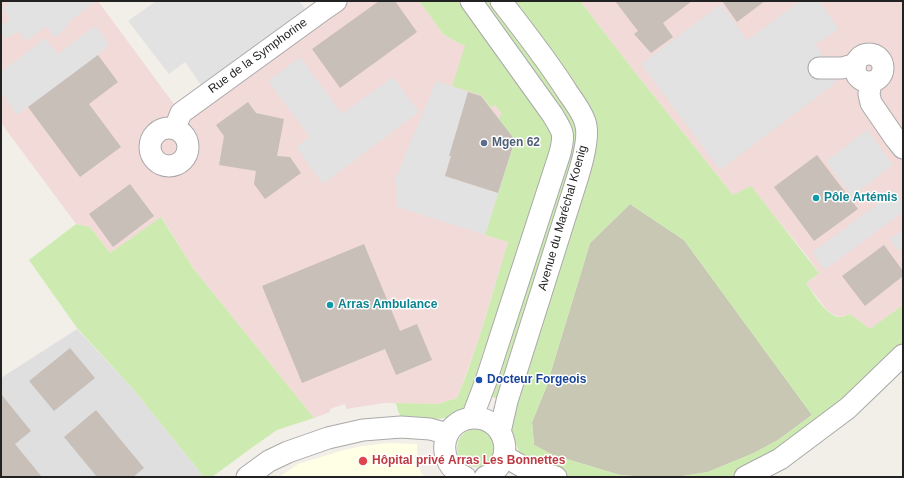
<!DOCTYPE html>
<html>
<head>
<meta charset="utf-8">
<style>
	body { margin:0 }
	#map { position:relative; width:904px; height:478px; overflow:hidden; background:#f2efe9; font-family:Helvetica,sans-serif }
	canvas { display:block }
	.frame { position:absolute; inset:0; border:2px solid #222; pointer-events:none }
</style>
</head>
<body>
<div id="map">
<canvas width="904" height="478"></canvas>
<div class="frame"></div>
</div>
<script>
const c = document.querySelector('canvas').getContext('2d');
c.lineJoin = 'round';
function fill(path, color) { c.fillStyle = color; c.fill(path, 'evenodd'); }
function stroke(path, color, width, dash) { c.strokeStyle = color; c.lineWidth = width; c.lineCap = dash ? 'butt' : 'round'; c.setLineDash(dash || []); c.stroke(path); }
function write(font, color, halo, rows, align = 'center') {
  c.font = font + ' Helvetica,sans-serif'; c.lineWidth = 3; c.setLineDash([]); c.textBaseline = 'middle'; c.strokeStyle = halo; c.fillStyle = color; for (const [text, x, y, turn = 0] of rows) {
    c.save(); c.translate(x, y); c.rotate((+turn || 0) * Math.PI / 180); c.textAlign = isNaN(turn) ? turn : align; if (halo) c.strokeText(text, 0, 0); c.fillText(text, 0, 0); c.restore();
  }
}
const residential = new Path2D(`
	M77 329 133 389 196 467 203 477H1V378Z`);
const commercial = new Path2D(`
	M1 1H98L176 107 336 1H419L443 34 458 43 465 46 481 95 491 108 495 105 503 114 498 118 515 140 485 235 508 242 478 341 457 398 438 404 384 403 346 409 345 404 330 409V412L314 418 193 268 162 218 110 253 90 227 76 224 1 123Z
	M580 1H903V305L870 330 850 314 840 317 832 314 826 309 806 283 819 273 807 256 751 187 733 195 634 71Z`);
const education = new Path2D(`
	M389 443 417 444V458L421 473 424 477H279L298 464 344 450 362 446Z`);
const construction = new Path2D(`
	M630 204 684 240 812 415 778 440 754 453 708 472 677 477H646L620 475 553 455 534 445 532 422 546 388 590 243Z`);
const grass = new Path2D(`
	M419 1H458L536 105 549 127 553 142 490 349H484L474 382 477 386 466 409 452 417 428 420 403 421 398 411 396 403 438 404 457 398C478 348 492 294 508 242L485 235 515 140 498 118 502 114 495 105 491 108 481 95 452 86 465 46 458 43 443 34Z
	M478 1H491L571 108 582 138 501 399 491 397 568 158Z
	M514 1H580L634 71 733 195 751 186 819 273 806 283C813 293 827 317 840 317 843 317 847 315 850 314L870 329 903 305V355L745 477H677L708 472 754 453 778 440 812 415 684 240 630 204 590 243 546 388 532 422 534 445 553 455 620 475 646 477H556L523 467 519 452 512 432 511 422 518 399 531 362 587 176 593 163 597 141 595 119Z
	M161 217 193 268 314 418 277 430 250 449 212 477H203L196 467 133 389 77 328 29 260 76 224 90 227 110 253Z
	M457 448a19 19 0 1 1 38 0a19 19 0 1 1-38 0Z`);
const parking = new Path2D(`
	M11 1H97L71 20 66 28 55 38 47 26 26 41 18 31 6 39 1 32V27L10 19 2 9Z
	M156 1H299L305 9 201 85 185 62 169 74 128 21Z
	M800 1H819L839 29 815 44 822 54 828 75 837 82 720 170 641 64 721 4 747 40Z
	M96 25 109 45 98 55 17 115 1 92V72L45 38 58 54Z
	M300 57 342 114 393 77 419 112 323 184 296 147 310 137 268 81Z
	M436 81 468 92 445 176 498 193 485 235 397 207 396 177Z
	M867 130 893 165 852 196 826 161Z
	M895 191 903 202V212L824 270 813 252Z
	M903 230V247L898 251 890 239Z`);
const building = new Path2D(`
	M379 1H395L417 32 340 88 312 49Z
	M615 1H692L663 23 673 37 651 53 634 34 638 31Z
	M722 1H765L737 22Z
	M98 55 118 82 89 104 121 147 80 177 28 107Z
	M468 92 481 96 515 140 498 193 445 176 451 156H449Z
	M248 102 256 113 284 119 277 156 290 157 301 173 265 199 254 184 256 171 219 165 224 136 216 125Z
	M817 155 858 209 814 241 774 187Z
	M130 184 154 216 113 247 89 214Z
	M364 244 400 331 417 324 432 360 396 375 385 349 302 383 262 286Z
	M884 245 903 271V276L865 306 842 276Z
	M70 348 95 378 54 411 29 381Z
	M1 394 31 431 15 444 42 477H1Z
	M96 410 144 468 133 477H97L64 437Z`);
const minor = new Path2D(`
	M471 1 552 114C563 132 565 133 560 153L486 381 472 418
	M855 68a14 14 0 1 1 28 0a14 14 0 1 1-28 0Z
	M819 68H842L856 64
	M871 82 869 94 871 103 895 138 903 148
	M150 147a19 19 0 1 1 38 0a19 19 0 1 1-38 0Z
	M175 128 181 113 323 10 336 1
	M500 432 507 401 578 176C582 163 590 135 585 122 583 114 573 100 568 93 548 61 524 31 501 1
	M504 456 523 467 556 477
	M247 477 269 461 288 452 328 438 341 435 363 430 401 427 430 429 448 434
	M465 477C434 464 440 420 473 418 508 417 517 464 485 477
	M745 477 780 459 848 408 903 355`);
const markers = [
	[484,143,4,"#5c6f8a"],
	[816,198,4,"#0f9aa8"],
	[330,305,4,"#0f9aa8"],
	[479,380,4,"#1a4fb4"],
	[363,461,5,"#e0444e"]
];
const streetNames = [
	["Rue de la Symphorine",258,56,-36],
	["Avenue du Maréchal Koenig",563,218,-74]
];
const serviceNames = [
	["Mgen 62",492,143]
];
const cultureNames = [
	["Pôle Artémis",824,198],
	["Arras Ambulance",338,305]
];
const transitNames = [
	["Docteur Forgeois",487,380]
];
const healthNames = [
	["Hôpital privé Arras Les Bonnettes",372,461]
];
fill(residential, '#e0dfdf');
fill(commercial, '#f2dad9');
fill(education, '#ffffe5');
fill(construction, '#c7c7b4');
fill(grass, '#cdebb0');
fill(parking, '#e2e2e2');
fill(building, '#c7bfb8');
stroke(minor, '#a9a9a9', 23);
stroke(minor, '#fff', 21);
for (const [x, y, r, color] of markers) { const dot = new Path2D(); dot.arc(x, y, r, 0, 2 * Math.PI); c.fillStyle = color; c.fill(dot); stroke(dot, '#fff', 1.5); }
write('12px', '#222', '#fff', streetNames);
write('bold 12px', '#4e5e75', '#fff', serviceNames, 'left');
write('bold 12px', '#0d838f', '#fff', cultureNames, 'left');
write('bold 12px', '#164399', '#fff', transitNames, 'left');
write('bold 12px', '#be3a42', '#fff', healthNames, 'left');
</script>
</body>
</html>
